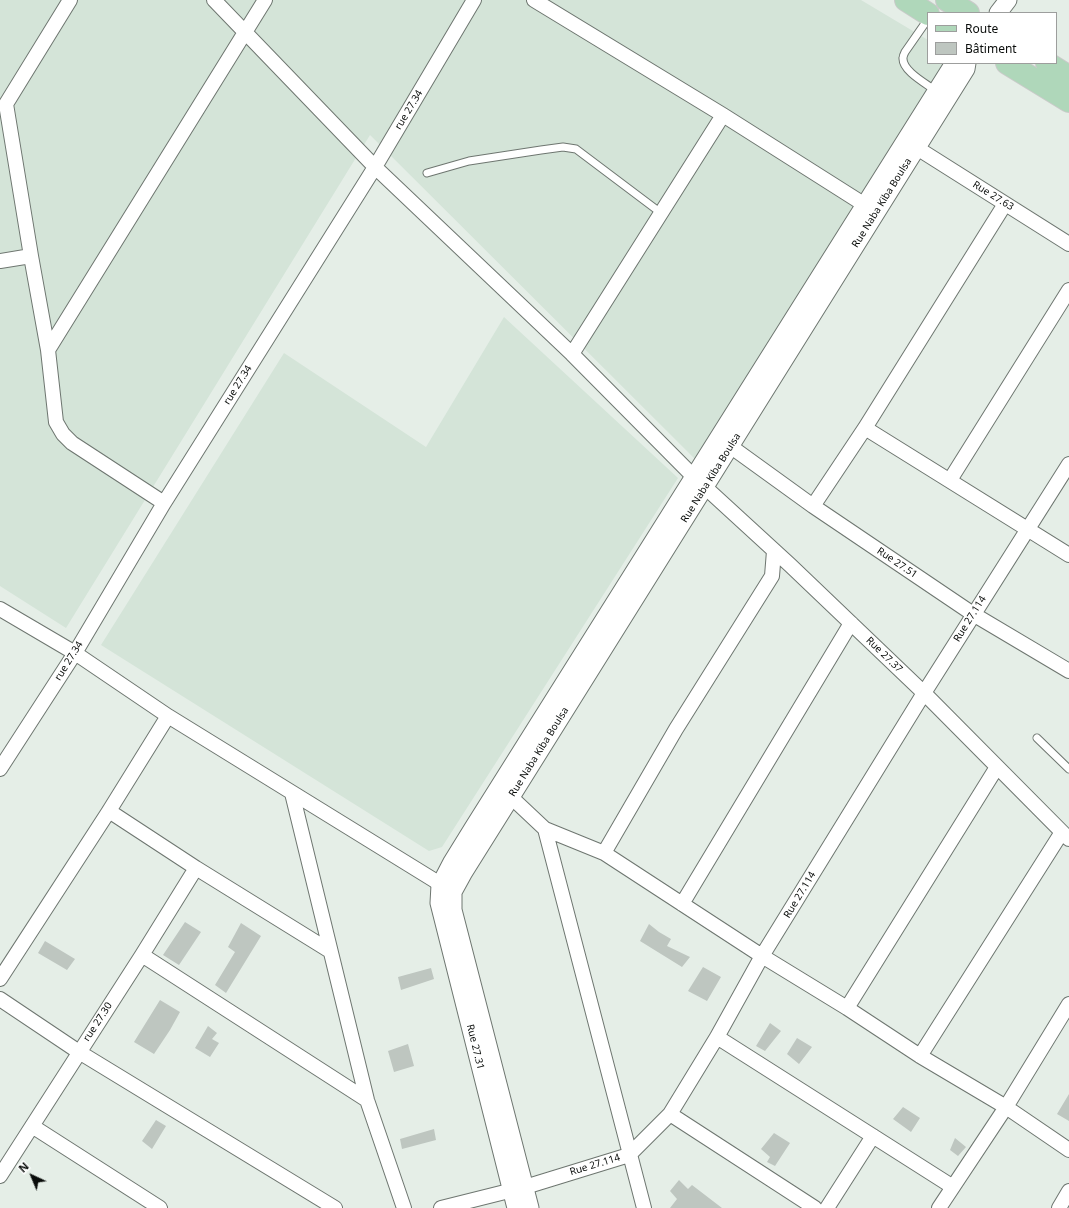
<!DOCTYPE html>
<html>
<head>
<meta charset="utf-8">
<style>
	body { margin:0 }
	#map { position:relative; width:1069px; height:1208px; overflow:hidden; background:#e5eee7; font-family:"Noto Sans",sans-serif }
	canvas { display:block }
	.legend { position:absolute; left:927px; top:12px; width:130px; height:52px; box-sizing:border-box; background:#fff; border:1px solid #9d9e9d; margin:0; padding:5px 7px; list-style:none; font-size:12px; color:#090c0a }
	.legend li { display:flex; align-items:center; gap:8px; height:20px }
	.legend b { width:20px; border:1px solid #9d9e9d }
	.north { position:absolute; left:12px; top:1156px; width:40px; height:40px; -webkit-text-stroke:3px #fff; paint-order:stroke; rotate:316deg; font-size:11px; font-weight:700; line-height:16px; text-align:center; color:#090c0a }
	.north::after { content:''; display:block; margin:auto; width:14px; height:18px; background:#090c0a; clip-path:polygon(50% 0,100% 100%,50% 72%,0 100%) }
</style>
</head>
<body>
<div id="map">
<canvas width="1069" height="1208"></canvas>
<ul class="legend">
<li><b style="height:5px;background:#afd7ba"></b>Route</li>
<li><b style="height:11px;background:#bec6c0"></b>Bâtiment</li>
</ul>
<div class="north">N</div>
</div>
<script>
const c = document.querySelector('canvas').getContext('2d');
c.lineJoin = 'round';
function fill(path, color) { c.fillStyle = color; c.fill(path, 'evenodd'); }
function stroke(path, color, width, dash) { c.strokeStyle = color; c.lineWidth = width; c.lineCap = dash ? 'butt' : 'round'; c.setLineDash(dash || []); c.stroke(path); }
function write(font, color, halo, rows, align = 'center') {
  c.font = font + ' "Noto Sans",sans-serif'; c.lineWidth = 3; c.setLineDash([]); c.textBaseline = 'middle'; c.strokeStyle = halo; c.fillStyle = color; for (const [text, x, y, turn = 0] of rows) {
    c.save(); c.translate(x, y); c.rotate((+turn || 0) * Math.PI / 180); c.textAlign = isNaN(turn) ? turn : align; if (halo) c.strokeText(text, 0, 0); c.fillText(text, 0, 0); c.restore();
  }
}
const built = new Path2D(`
	M0 0H861L928 40V63H949L697 461 370 135 66 628 0 586Z
	M504 317 678 478 442 847 429 851 101 645 284 353 426 447Z`);
const building = new Path2D(`
	M185 922 201 932 179 965 163 955Z
	M241 923 261 936 226 993 215 985 235 952 228 947Z
	M649 924 659 932 671 939 667 946 690 957 682 967 640 941Z
	M45 941 75 959 67 970 38 953Z
	M703 967 721 977 707 1001 688 991Z
	M431 968 434 979 401 990 398 977Z
	M160 1000 180 1012 170 1030 154 1054 134 1042Z
	M770 1023 781 1031 765 1051 756 1046Z
	M208 1026 217 1033 212 1039 219 1043 210 1057 195 1048Z
	M797 1038 812 1047 799 1064 787 1054Z
	M408 1044 414 1066 394 1072 388 1051Z
	M1069 1094V1121L1057 1114Z
	M903 1107 920 1118 911 1132 893 1119Z
	M156 1120 166 1126 152 1149 142 1141Z
	M434 1129 436 1140 402 1149 400 1139Z
	M774 1133 790 1143 775 1166 767 1162 770 1157 761 1149Z
	M955 1138 966 1147 958 1156 950 1150Z
	M679 1180 688 1189 692 1185 722 1208H670L677 1199 670 1191Z`);
const service = new Path2D(`
	M928 19 905 52C904 54 903 56 903 58 902 71 927 84 936 91
	M427 173 469 161 541 150 563 147 576 149 661 213
	M1037 738 1069 769`);
const minor = new Path2D(`
	M70 0 6 104 31 256 48 350 56 422 63 434 72 443 164 503
	M214 0 375 167 572 354 694 477 790 565 924 693 1069 839
	M534 0 723 115 865 205
	M917 148 1069 244
	M0 261 31 256
	M48 350 265 0
	M572 354 723 115
	M865 428 1069 555
	M730 446 813 506 973 614 1069 671
	M950 480 1069 290
	M813 506 865 428 1005 204
	M0 609 75 653 168 716 450 890
	M0 769 75 653 164 503 375 167 474 0
	M292 793 367 1100 404 1208
	M511 797 545 829 604 853 762 956 847 1008 920 1056 1006 1107 1069 1150
	M109 811 196 868 330 951
	M545 829 644 1208
	M604 853 676 729 772 576 774 551
	M682 904 851 623
	M142 955 367 1100
	M0 979 109 811 168 716
	M0 999 79 1052 335 1208
	M847 1008 997 767
	M717 1037 953 1187
	M920 1056 1062 832
	M670 1114 815 1208
	M32 1126 160 1208
	M0 1176 142 955 196 868
	M441 1208 525 1187 629 1155 670 1114 717 1037 762 956 924 693 1069 464
	M827 1208 873 1136
	M939 1208 1006 1107 1069 1004
	M1059 1208 1069 1191`);
const tertiary = new Path2D(`
	M998 13 1008 0
	M516 1208 439 903 440 885 452 862 473 828 954 63
	M530 1208 453 910V892L464 872 511 797 966 69 967 63`);
const primary = new Path2D(`
	M906 0 928 14
	M947 0 968 13
	M1007 63 1069 101
	M1047 63 1069 77`);
const streetNames = [
	["rue 27.34",409,110,-59],
	["Rue 27.63",993,196,32],
	["Rue Naba Kiba Boulsa",882,203,-58],
	["rue 27.34",238,385,-58],
	["Rue Naba Kiba Boulsa",711,478,-58],
	["Rue 27.51",897,563,34],
	["Rue 27.114",970,619,-58],
	["Rue 27.37",884,655,44],
	["rue 27.34",69,661,-58],
	["Rue Naba Kiba Boulsa",539,752,-58],
	["Rue 27.114",800,895,-59],
	["rue 27.30",98,1022,-57],
	["Rue 27.31",475,1047,76],
	["Rue 27.114",595,1165,-17]
];
fill(built, '#d4e4d8');
fill(building, '#bec6c0');
stroke(service, '#6e7670', 9);
stroke(minor, '#6e7670', 16);
stroke(tertiary, '#6e7670', 19);
stroke(primary, '#c9cac9', 24);
stroke(service, '#fff', 7);
stroke(minor, '#fff', 14);
stroke(tertiary, '#fff', 17);
stroke(primary, '#afd7ba', 22);
write('10px', '#090c0a', '#fff', streetNames);
</script>
</body>
</html>
